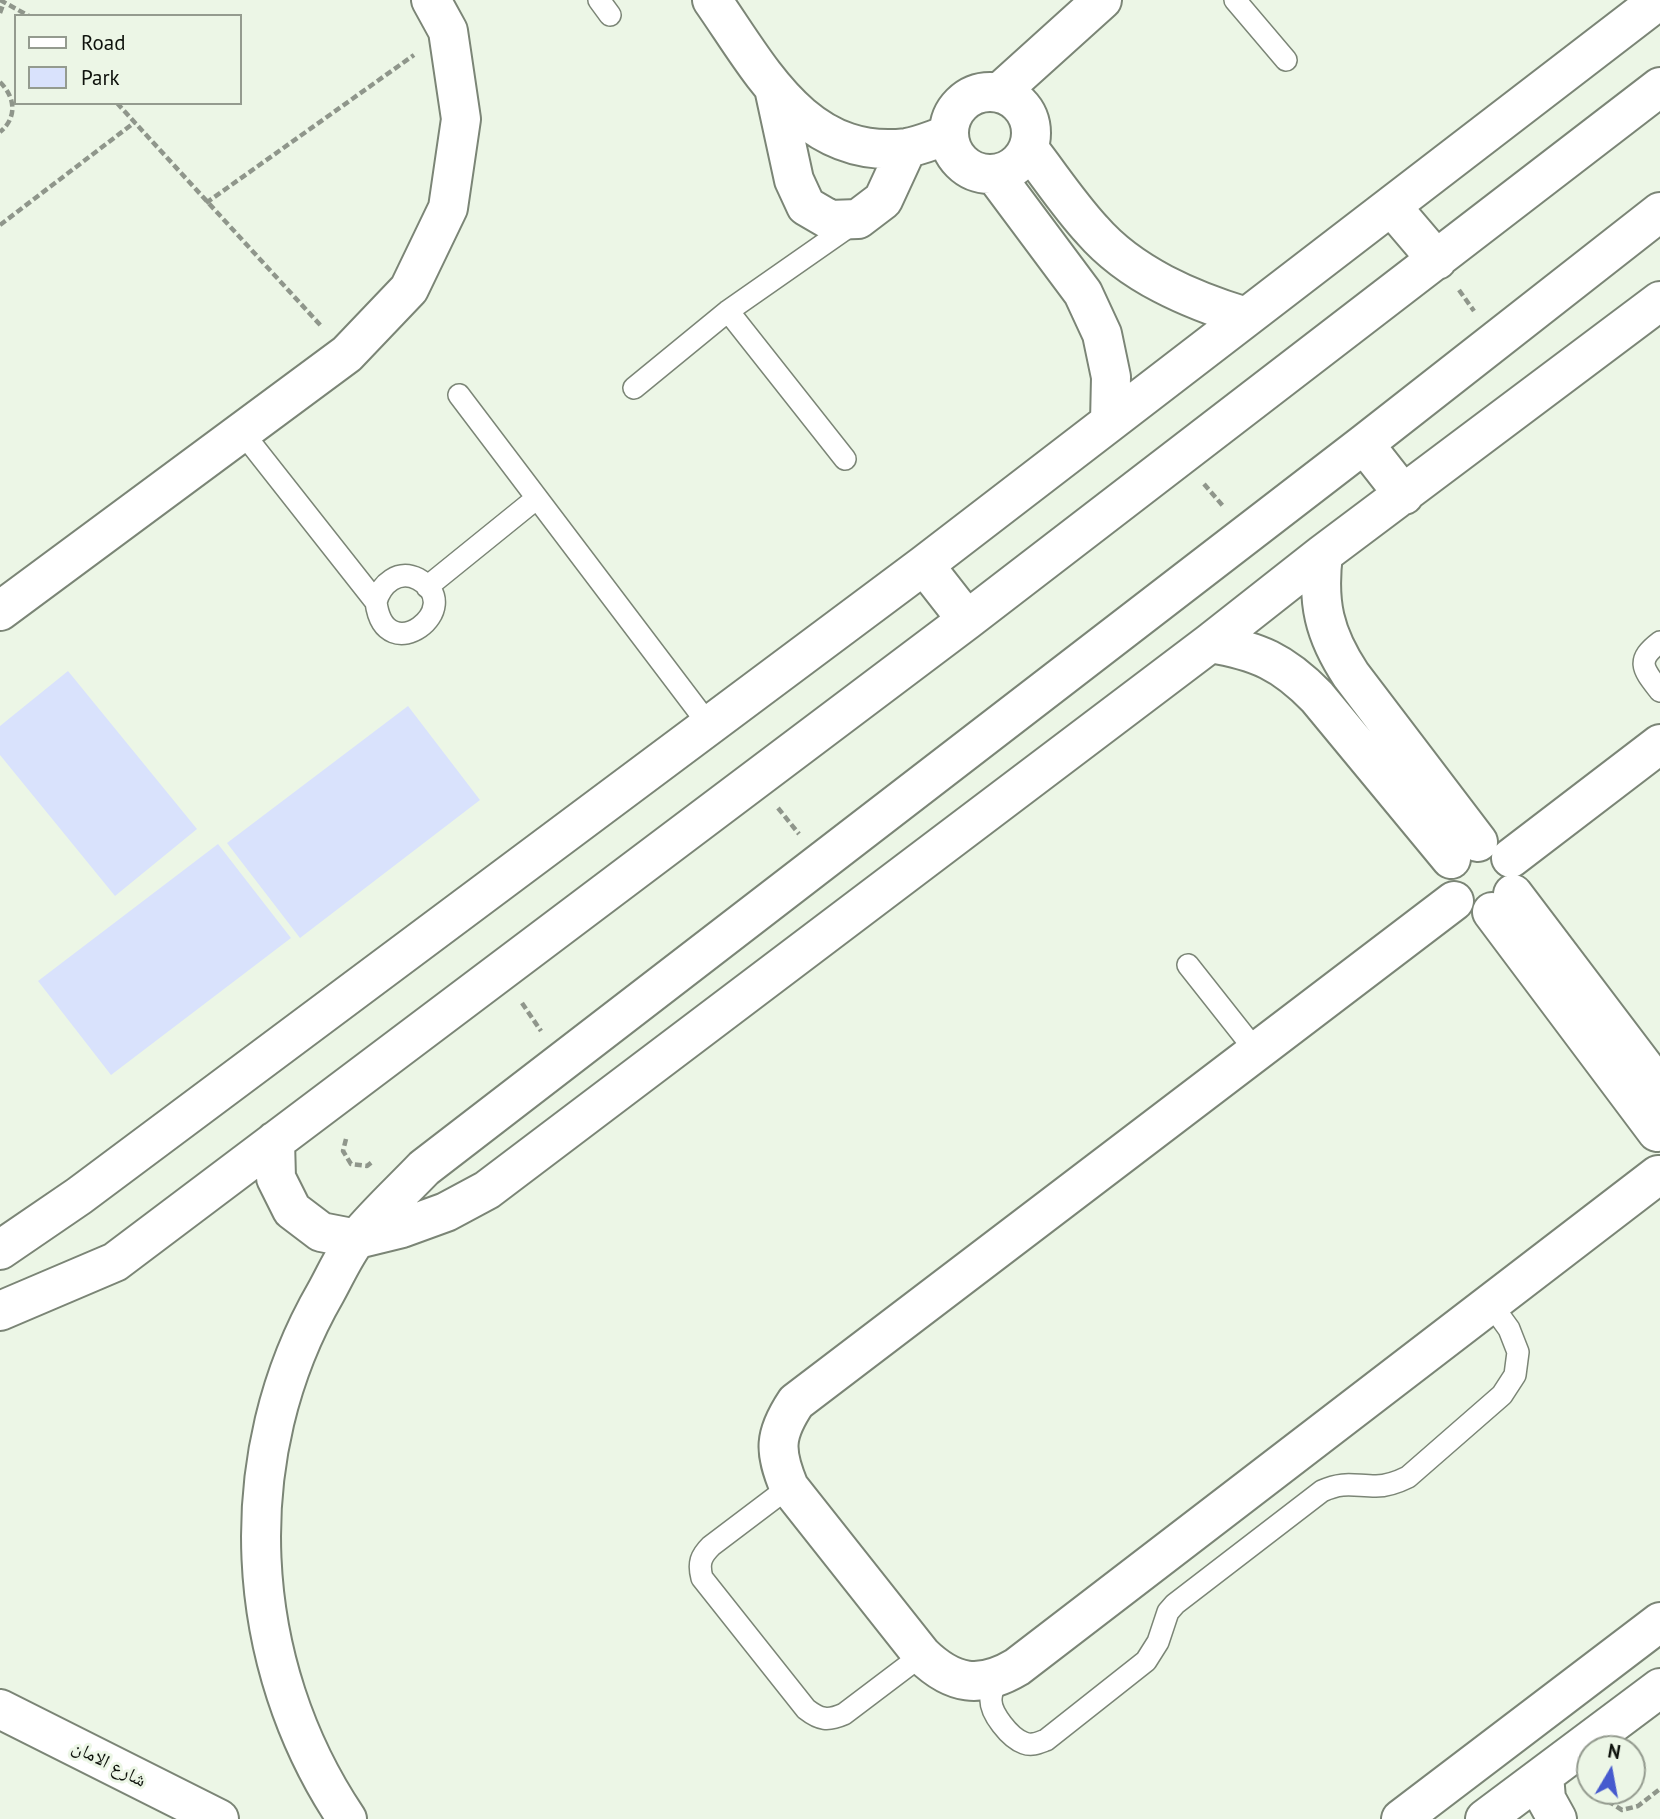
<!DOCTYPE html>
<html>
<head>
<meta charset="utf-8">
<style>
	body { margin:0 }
	#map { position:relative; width:1660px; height:1819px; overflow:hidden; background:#ecf6e6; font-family:"PT Sans",sans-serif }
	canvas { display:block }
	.legend { position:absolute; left:14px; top:14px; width:228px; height:91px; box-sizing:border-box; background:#ecf6e6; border:2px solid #949b8f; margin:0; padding:9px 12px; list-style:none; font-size:21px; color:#0f130d }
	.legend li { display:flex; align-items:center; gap:14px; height:35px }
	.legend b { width:35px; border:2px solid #949b8f }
	.north { position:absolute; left:1576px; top:1735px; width:70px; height:70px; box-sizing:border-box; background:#ecf6e6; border:2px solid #949b8f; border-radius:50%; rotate:10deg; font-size:19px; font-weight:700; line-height:28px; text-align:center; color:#0f130d }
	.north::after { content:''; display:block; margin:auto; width:24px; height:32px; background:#465ace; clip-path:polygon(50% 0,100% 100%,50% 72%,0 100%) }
</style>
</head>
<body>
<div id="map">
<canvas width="1660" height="1819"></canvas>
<ul class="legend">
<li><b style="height:9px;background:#fff"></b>Road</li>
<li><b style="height:19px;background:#d9e2fc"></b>Park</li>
</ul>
<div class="north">N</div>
</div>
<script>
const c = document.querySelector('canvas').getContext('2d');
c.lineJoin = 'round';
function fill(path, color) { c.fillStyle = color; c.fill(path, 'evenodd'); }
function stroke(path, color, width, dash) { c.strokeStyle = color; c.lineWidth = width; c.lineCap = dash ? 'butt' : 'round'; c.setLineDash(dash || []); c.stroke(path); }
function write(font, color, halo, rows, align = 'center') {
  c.font = font + ' "PT Sans","Noto Naskh Arabic",sans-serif'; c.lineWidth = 6; c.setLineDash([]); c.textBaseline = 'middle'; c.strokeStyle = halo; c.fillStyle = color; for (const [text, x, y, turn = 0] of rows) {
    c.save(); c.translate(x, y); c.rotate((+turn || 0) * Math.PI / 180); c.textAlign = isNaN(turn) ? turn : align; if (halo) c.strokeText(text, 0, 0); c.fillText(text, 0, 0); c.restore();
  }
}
const green = new Path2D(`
	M68 671 197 829 115 896 0 755V726Z
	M408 706 480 800 300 938 227 843Z
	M218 844 291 938 111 1075 38 981Z`);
const path = new Path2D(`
	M0 0 29 16
	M0 13 4 2
	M0 82C16 98 17 118 0 132
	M117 103 322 327
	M206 203 414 55
	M0 225 135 122
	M1459 290 1474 311
	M1204 484 1223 506
	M778 808 799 834
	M522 1003 541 1031
	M346 1139 343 1151 351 1164 367 1166 372 1162
	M1604 1791 1608 1801 1622 1810 1638 1806 1660 1789`);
const lane = new Path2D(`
	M599 0 610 15
	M1235 0 1286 60
	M728 311 845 459
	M634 388 728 311 854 223
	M459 395 709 725
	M242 432 376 602C385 672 469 607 418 579 398 569 381 584 376 602
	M427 587 537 498
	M1660 642C1635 661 1643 669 1660 691
	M1188 965 1256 1051
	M789 1487 711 1546C701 1556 698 1563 702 1578L806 1709C820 1720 828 1721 844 1714L922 1655
	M999 1677C995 1684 991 1691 991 1699 990 1713 1010 1738 1024 1743 1032 1746 1038 1743 1046 1740L1146 1661 1158 1642 1168 1612 1175 1604 1322 1491C1344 1481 1354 1486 1376 1486 1388 1486 1398 1482 1408 1477L1502 1395 1515 1375 1518 1352 1509 1329 1491 1304`);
const street = new Path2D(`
	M712 0C761 70 805 160 906 148 920 146 935 139 948 135
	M774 88 794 180 806 206 830 220 858 219 883 200 907 148
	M949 133a41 41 0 1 1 82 0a41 41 0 1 1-82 0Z
	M1000 92 1102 0
	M1029 149C1050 176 1069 205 1092 230 1131 275 1191 300 1246 317
	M995 175 1083 293 1102 334 1111 377 1110 422
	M1391 206 1437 260
	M1364 444 1404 495
	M1323 554C1317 603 1324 634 1351 675L1478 842
	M924 565 967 620
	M0 611 347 354 409 289 448 208 461 119 448 31 431 0
	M1210 643C1258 651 1283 662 1317 697L1451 859
	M1511 858 1660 744
	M1513 894 1660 1088
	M1454 901 796 1402C774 1435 774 1451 789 1487L922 1655C953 1685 980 1689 1017 1667L1658 1175
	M1492 912 1657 1132
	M275 1141 276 1178 292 1210 321 1232 357 1239 402 1228 446 1212 487 1190 1210 643 1323 554 1660 301
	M0 1250 79 1196 924 565 1659 0
	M0 1311 115 1262 967 620 1660 87
	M1544 1775 1546 1799 1557 1819
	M347 1819C242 1663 231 1456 326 1292 336 1274 345 1253 358 1237 378 1213 402 1191 424 1168L1364 444 1660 212
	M1401 1819 1660 1622
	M1485 1819 1660 1688`);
const secondary = new Path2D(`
	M0 1709 219 1819`);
const streetNames = [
	["شارع الامان",109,1764,27]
];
fill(green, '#d9e2fc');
stroke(lane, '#7b8576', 24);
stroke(street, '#7b8576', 42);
stroke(secondary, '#7b8576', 42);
stroke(path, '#8f968b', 4.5, [7, 3.5]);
stroke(lane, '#fff', 21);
stroke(street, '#fff', 38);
stroke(secondary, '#fff', 38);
write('19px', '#0f130d', '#ecf6e6', streetNames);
</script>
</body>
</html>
